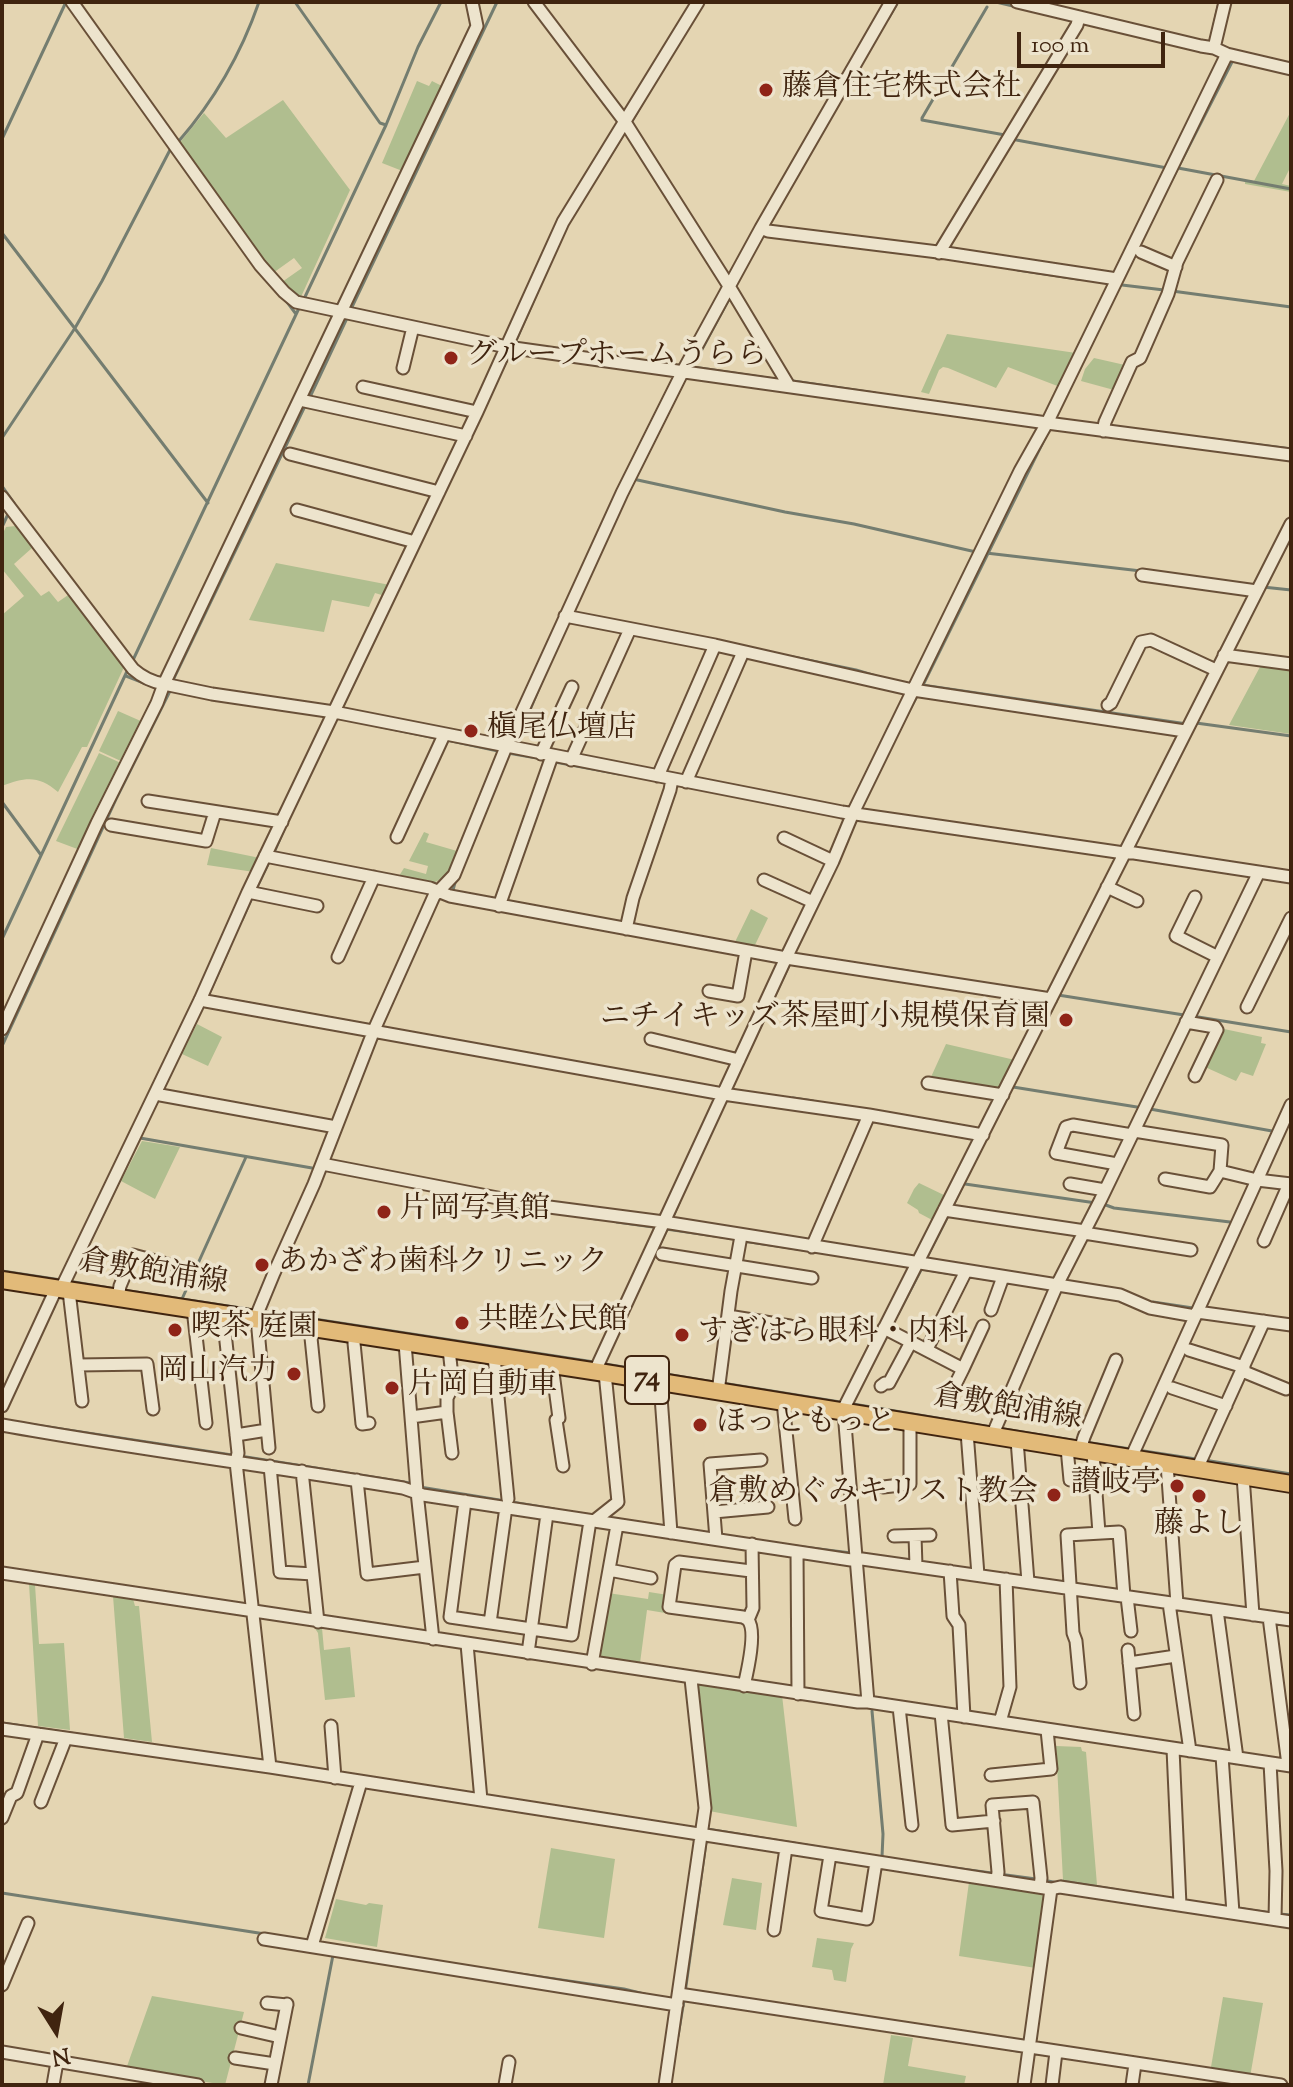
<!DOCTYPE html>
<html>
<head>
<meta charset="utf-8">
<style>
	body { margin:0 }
	#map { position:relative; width:1293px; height:2087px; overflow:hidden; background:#e4d5b2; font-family:"Sorts Mill Goudy",serif }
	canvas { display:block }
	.frame { position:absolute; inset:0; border:4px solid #40240f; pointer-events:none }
	.north { position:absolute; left:16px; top:1991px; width:80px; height:80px; -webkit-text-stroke:6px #ede4cd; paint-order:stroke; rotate:169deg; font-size:22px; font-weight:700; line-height:32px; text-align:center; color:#40240f }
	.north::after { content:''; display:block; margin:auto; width:28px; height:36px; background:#40240f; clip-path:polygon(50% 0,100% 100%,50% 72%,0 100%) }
	.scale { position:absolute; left:1017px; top:32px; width:148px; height:36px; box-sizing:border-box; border:4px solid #40240f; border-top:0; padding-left:10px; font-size:24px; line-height:28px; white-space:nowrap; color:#40240f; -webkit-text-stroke:6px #ede4cd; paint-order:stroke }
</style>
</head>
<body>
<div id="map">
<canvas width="1293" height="2087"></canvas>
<div class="frame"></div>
<div class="north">N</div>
<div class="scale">100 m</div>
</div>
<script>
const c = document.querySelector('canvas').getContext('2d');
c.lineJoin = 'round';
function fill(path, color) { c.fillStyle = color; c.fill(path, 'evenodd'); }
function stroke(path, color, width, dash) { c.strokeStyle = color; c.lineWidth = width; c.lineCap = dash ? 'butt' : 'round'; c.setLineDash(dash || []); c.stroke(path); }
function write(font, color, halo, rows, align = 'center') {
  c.font = font + ' "Sorts Mill Goudy","Noto Serif JP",serif'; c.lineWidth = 7; c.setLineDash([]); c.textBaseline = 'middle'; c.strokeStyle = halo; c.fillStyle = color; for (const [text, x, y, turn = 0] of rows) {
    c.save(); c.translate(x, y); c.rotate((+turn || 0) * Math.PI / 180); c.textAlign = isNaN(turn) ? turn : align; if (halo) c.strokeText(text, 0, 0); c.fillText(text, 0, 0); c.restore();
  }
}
const green = new Path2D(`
	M417 81 429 86 432 81 442 86 405 172 382 163Z
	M283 100 350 190 300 299 291 294 282 282 302 268 294 258 273 273 177 146 204 113 226 138Z
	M1291 111V166L1282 184 1291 186V192L1245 184V180L1254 181Z
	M947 334 1076 353 1060 387 1008 367 996 388 948 368 943 367 939 370 929 394 921 392Z
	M1094 358 1125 365 1114 390 1081 381 1085 369Z
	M16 526 32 548 14 564 41 596 49 591 58 602 71 593 125 665 87 747H82L58 792C39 775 25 777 2 786V615L24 596 2 569V535L6 527Z
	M276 563 390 585 385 596 375 593 369 607 332 600 324 632 249 620Z
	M1261 665 1291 669V734L1229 725Z
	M118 711 143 722 123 762 99 751Z
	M99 753 123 764 80 850 56 841Z
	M424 832 429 834 426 842 457 851 450 873 434 883 399 876 404 868 426 874 428 866 409 861Z
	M211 848 260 858 254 872 207 865Z
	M751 909 768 918 755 945 735 942Z
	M197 1024 222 1037 208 1066 182 1054Z
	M1224 1029 1262 1037 1261 1043 1266 1044 1253 1076 1241 1072 1236 1081 1205 1067Z
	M946 1044 1015 1060 1000 1089 931 1077Z
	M142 1141 180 1147 155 1199 121 1181Z
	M919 1183 946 1196 934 1221 919 1213 918 1210 907 1203 914 1189Z
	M29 1584 35 1585 39 1644 64 1643 70 1730 38 1726Z
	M649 1592 668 1595 665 1613 647 1610 640 1663 598 1657 608 1593 648 1599Z
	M113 1596 133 1599 135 1606H139L152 1742 124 1738Z
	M314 1627 322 1628 324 1650 350 1647 355 1697 325 1700 318 1633Z
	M701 1683 782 1695 797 1827 709 1811 697 1687Z
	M1056 1746 1081 1747 1082 1751 1086 1752 1097 1885 1063 1880Z
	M551 1848 615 1859 604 1938 538 1928Z
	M732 1878 762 1883 756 1930 723 1925Z
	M969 1882 1045 1895 1036 1968 959 1956Z
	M336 1899 366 1905 369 1903 383 1905 377 1947 325 1938Z
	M817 1938 854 1943 851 1949 846 1982 834 1980 832 1970 812 1967Z
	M152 1996 244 2012 225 2085 126 2069Z
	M1223 1997 1263 2003 1250 2077 1206 2071 1211 2067Z
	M891 2035 913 2038 908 2066 966 2076 964 2085H883Z`);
const stream = new Path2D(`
	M295 2 380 123 386 125
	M996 2 1017 7
	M987 7 922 118V120L1005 135
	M888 19 898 2
	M1214 24 1219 2
	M632 121 650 90
	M2 139 66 2
	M1011 139 1167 168
	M178 142C214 101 241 54 259 2
	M1178 168 1291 189
	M599 174 623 135
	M1162 199 1233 60
	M2 233 208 503
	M1018 270 1078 279
	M1122 285 1164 290
	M1172 291 1291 307
	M284 298 296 314
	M304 299 386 125 418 47 441 2
	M351 309 497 2
	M514 345 537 293
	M693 366 729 299
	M693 367 781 380
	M502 370 511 352
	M793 381 875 393
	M309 399 348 316
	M2 438 75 328 102 281 171 148
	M1204 438 1291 449
	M633 479 785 512 854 524 976 552
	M2 486 14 503
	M2 527 9 512
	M986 553 1141 571
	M1280 558 1291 536
	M1263 587 1291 590
	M793 657 856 670 876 676
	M133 660 300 306
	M126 676 149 685
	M922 685 1187 724
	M923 685 1045 438
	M341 710 379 630
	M1196 723 1291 736
	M373 725 440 739
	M901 726 916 698
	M447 740 498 751
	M517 741 545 674
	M508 753 548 760
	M555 762 619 774
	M2 802 41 855
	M273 855 286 825
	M453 890 456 879
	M255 891 269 862
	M242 920 252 898
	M2 939 129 667
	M852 963 908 971
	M935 976 1007 987
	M1058 995 1184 1015
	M208 996 229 949
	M209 996 370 1025
	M1051 1011 1064 985
	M1192 1016 1291 1032
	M2 1046 116 799 170 691 174 678 305 406
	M749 1051 790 963
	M1013 1087 1143 1108
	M793 1098 813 1101
	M1150 1109 1272 1131
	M140 1138 312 1168
	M977 1157 1033 1046
	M965 1184 1096 1203
	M1103 1204 1114 1208 1230 1222
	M952 1207 970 1171
	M564 1214 596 1219
	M672 1219 679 1203
	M617 1222 653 1227
	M666 1229 736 1239
	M743 1241 811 1251
	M86 1250 143 1131
	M925 1261 949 1214
	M649 1267 668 1227
	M922 1269 958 1275
	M2 1271 61 1280
	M966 1276 998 1281
	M68 1281 116 1289
	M123 1290 254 1310
	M182 1299 246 1157
	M1153 1302 1193 1308
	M262 1311 594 1362
	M898 1314 922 1268
	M50 1315 54 1307
	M605 1364 714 1382
	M722 1383 840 1402
	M853 1404 991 1427
	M2 1420 232 1455
	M998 1428 1078 1441
	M1085 1442 1196 1459
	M240 1456 410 1483
	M1204 1460 1291 1474
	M421 1470 422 1486
	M420 1487 554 1509
	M787 1545 851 1553
	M867 1621 870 1662
	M872 1697 892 1700
	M872 1711 883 1834 882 1857
	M2 1723 118 1740
	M707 1829 861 1854
	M932 1865 1036 1879
	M1043 1880 1058 1883 1061 1881 1118 1890
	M2 1893 265 1934
	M1243 1909 1271 1913
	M1279 1914 1291 1915
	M513 1973 624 1989 648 1995
	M685 1993 706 1842
	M678 2036 684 2000
	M1007 2049 1023 2052
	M1031 2053 1047 2055
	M308 2085 333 1955`);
const street = new Path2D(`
	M72 2 260 265 284 292 296 302 507 347 1047 423 1291 455
	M472 2 477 26 164 684 212 694 334 712 842 812 1124 853H1134L1291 877
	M534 2 625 122 729 286 789 386
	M1017 2 1201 46 1214 48 1227 54 1291 69
	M1214 48 1225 2
	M761 228 768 231 946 253 1117 279
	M1141 252 1176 267
	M939 253 1077 25 1079 17
	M403 368 413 327
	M363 387 477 412
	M300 400 466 436
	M1103 431 1105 422 1132 362 1140 358 1168 294 1177 262 1217 180
	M290 454 439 492
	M2 497 133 669C142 677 152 682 164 684L157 703 97 823 2 1029
	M297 510 415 542
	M1142 575 1257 591
	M565 616 715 645 913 690 1185 731
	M1224 655 1291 664
	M1108 705 1111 703 1141 642 1151 640 1216 670
	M541 754 572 687
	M571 760 630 629
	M658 776 715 645
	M686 782 743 652
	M148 801 282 822
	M111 825 206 841 215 812
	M397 837 444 735
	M784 838 833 861
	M265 856 430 888 450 896 786 958 1051 999
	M764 880 813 902
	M1107 887 1137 901
	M248 892 317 906
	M1195 897 1176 936 1218 957
	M499 906 552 756
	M626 929 633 898 670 790 672 779
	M338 957 374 877
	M709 991 738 996 746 951
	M200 1000 723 1094
	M1247 1007 1291 918
	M1186 1022 1215 1027 1217 1030 1195 1076
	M651 1039 739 1060
	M928 1083 1003 1095
	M155 1094 336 1127
	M723 1094 869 1115 983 1135
	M1134 1131 1222 1145 1220 1171 1257 1180 1291 1184
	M322 1164 534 1205 664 1222 1120 1295 1150 1308 1195 1316
	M1117 1164 1056 1153 1066 1127 1073 1125 1132 1135
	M1165 1179 1210 1187 1220 1171
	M1070 1184 1105 1190
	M944 1210 1085 1231
	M1084 1233 1191 1250
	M1264 1241 1289 1184
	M812 1247 869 1115
	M662 1254 812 1278
	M61 1289 200 1000 248 892 477 412 563 222 698 2
	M69 1291 82 1401
	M118 1298 120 1286 133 1255 167 1264
	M193 1309 206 1423
	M991 1310 1003 1277
	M1197 1312 1291 1325
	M223 1314 238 1453 236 1462 270 1767
	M728 1316 790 1326
	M255 1319 274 1273 314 1184 374 1030 434 896 454 875 506 747 622 493 683 371 761 228 891 2
	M257 1319 269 1448
	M310 1328 318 1406
	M884 1328 963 1369 983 1326
	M355 1335 354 1343 362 1424 369 1423
	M405 1343 417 1492 433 1639
	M927 1349 966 1271
	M1189 1350 1244 1367
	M494 1356 508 1499
	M78 1365 147 1364 153 1409
	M552 1365 559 1418 556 1420 563 1466
	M595 1371 786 958 833 861 853 813 1020 471 1047 423 1227 54
	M1242 1371 1286 1389
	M660 1383 671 1533
	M881 1386 885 1383H889L911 1342
	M1172 1388 1226 1406
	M953 1389 963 1369
	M718 1392 731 1291 741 1236
	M783 1402 795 1519
	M2 1406 56 1289
	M447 1412V1398L453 1386 449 1349
	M411 1417 447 1412 452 1453
	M2 1425C135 1449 270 1466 403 1488L423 1495 851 1560 855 1558 1291 1620
	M967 1432 978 1575
	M236 1435 267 1430
	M992 1436 1057 1285 1100 1201 1259 872
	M1017 1440 1028 1582
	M1067 1448 1070 1480
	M1080 1450 1084 1437 1116 1360
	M1093 1453 1099 1533
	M1131 1458 1291 1105
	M1167 1464 1177 1604
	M270 1466 280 1572 313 1574
	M1197 1469 1264 1321
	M302 1471 318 1622
	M1243 1476 1253 1615
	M357 1480 367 1574 425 1567
	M883 1487 910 1484V1422
	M465 1501 450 1617 572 1635 590 1521
	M714 1512 768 1507
	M594 1521 618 1502 605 1373
	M894 1536 930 1535
	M915 1536 916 1566
	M716 1539 710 1464 761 1460
	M797 1552 798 1694
	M609 1570 651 1578
	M950 1571 953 1616 959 1625 964 1717
	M2 1573 858 1702H868L1291 1766
	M1127 1597 1131 1631
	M1169 1603 1190 1751
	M1217 1610 1237 1758
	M1269 1617 1288 1765
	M748 1620 753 1608 752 1544
	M490 1623 506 1507
	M467 1644 481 1800
	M1128 1650 1134 1714
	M528 1653 547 1514
	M1129 1663 1176 1656
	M592 1664 617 1525
	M1080 1683 1076 1641 1073 1633 1067 1535 1119 1532 1124 1596
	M744 1686C747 1673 757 1631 748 1620 747 1619 745 1618 743 1617L669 1607 675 1565 679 1562 751 1571
	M868 1702 844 1412 845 1406 1291 524
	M899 1707 912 1825
	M941 1713 952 1825 994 1821
	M1000 1722 1010 1687 1006 1579
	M331 1726 335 1778
	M2 1729 270 1767 1051 1889 1060 1887 1291 1922
	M1173 1749 1180 1905
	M1222 1756 1233 1913
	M1270 1763 1276 1871 1275 1919
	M991 1775 1051 1769 1047 1730
	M41 1802 66 1738
	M2 1818 11 1796 17 1793 38 1734
	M830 1855 821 1911 867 1919 876 1862
	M997 1880 998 1872 992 1805 1033 1802 1041 1878 1040 1887
	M774 1930 786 1848
	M264 1939 677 2005
	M312 1946 361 1782
	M2 1985 28 1923
	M679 1994 1281 2085
	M267 2003 287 2005
	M241 2028 280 2037
	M2 2052 198 2085
	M235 2058 275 2064
	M53 2085 57 2062
	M271 2085 287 2004
	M505 2085 509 2062
	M665 2085 705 1808 691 1679
	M1024 2085 1051 1889
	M1052 2085 1056 2052
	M1132 2085 1135 2064`);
const primary = new Path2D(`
	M2 1280 605 1373 1291 1484`);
const markers = [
	[766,90,8,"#8f2418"],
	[451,358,8,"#8f2418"],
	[471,731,8,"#8f2418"],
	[1066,1020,8,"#8f2418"],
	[384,1212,8,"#8f2418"],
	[262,1265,8,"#8f2418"],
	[462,1323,8,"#8f2418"],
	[175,1330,8,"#8f2418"],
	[682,1335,8,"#8f2418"],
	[294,1374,8,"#8f2418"],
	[392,1388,8,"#8f2418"],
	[700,1425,8,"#8f2418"],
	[1177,1486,8,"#8f2418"],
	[1054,1495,8,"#8f2418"],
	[1199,1496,8,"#8f2418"]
];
const shields = [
	[647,1380,44]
];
const shieldNames = [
	["74",647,1380]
];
const poiNames = [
	["藤倉住宅株式会社",782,90],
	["グループホームうらら",467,358],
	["槇尾仏壇店",487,731],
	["ニチイキッズ茶屋町小規模保育園",1050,1020,"right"],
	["片岡写真館",400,1212],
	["あかざわ歯科クリニック",278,1265],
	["共睦公民館",478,1323],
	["喫茶 庭園",191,1330],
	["すぎはら眼科・内科",698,1335],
	["岡山汽力",278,1374,"right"],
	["片岡自動車",408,1388],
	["ほっともっと",716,1425],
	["讃岐亭",1161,1486,"right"],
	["倉敷めぐみキリスト教会",1038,1495,"right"],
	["藤よし",1199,1527,"center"]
];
const streetNames = [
	["倉敷飽浦線",153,1275,9],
	["倉敷飽浦線",1007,1410,9]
];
fill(green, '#b0be8f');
stroke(stream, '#747d70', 3);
stroke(street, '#695038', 15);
stroke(primary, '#40240f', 20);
stroke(street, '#ede4cd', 11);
stroke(primary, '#e2ba79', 16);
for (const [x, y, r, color] of markers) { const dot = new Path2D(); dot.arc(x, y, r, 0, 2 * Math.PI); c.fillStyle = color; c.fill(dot); stroke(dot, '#ede4cd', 3); }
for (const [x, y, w] of shields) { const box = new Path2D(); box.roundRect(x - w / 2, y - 24, w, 48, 6); c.fillStyle = '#ede4cd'; c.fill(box); stroke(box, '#40240f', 2); }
write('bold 28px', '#40240f', null, shieldNames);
write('30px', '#40240f', '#ede4cd', poiNames, 'left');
write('30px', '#40240f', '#ede4cd', streetNames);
</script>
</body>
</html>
